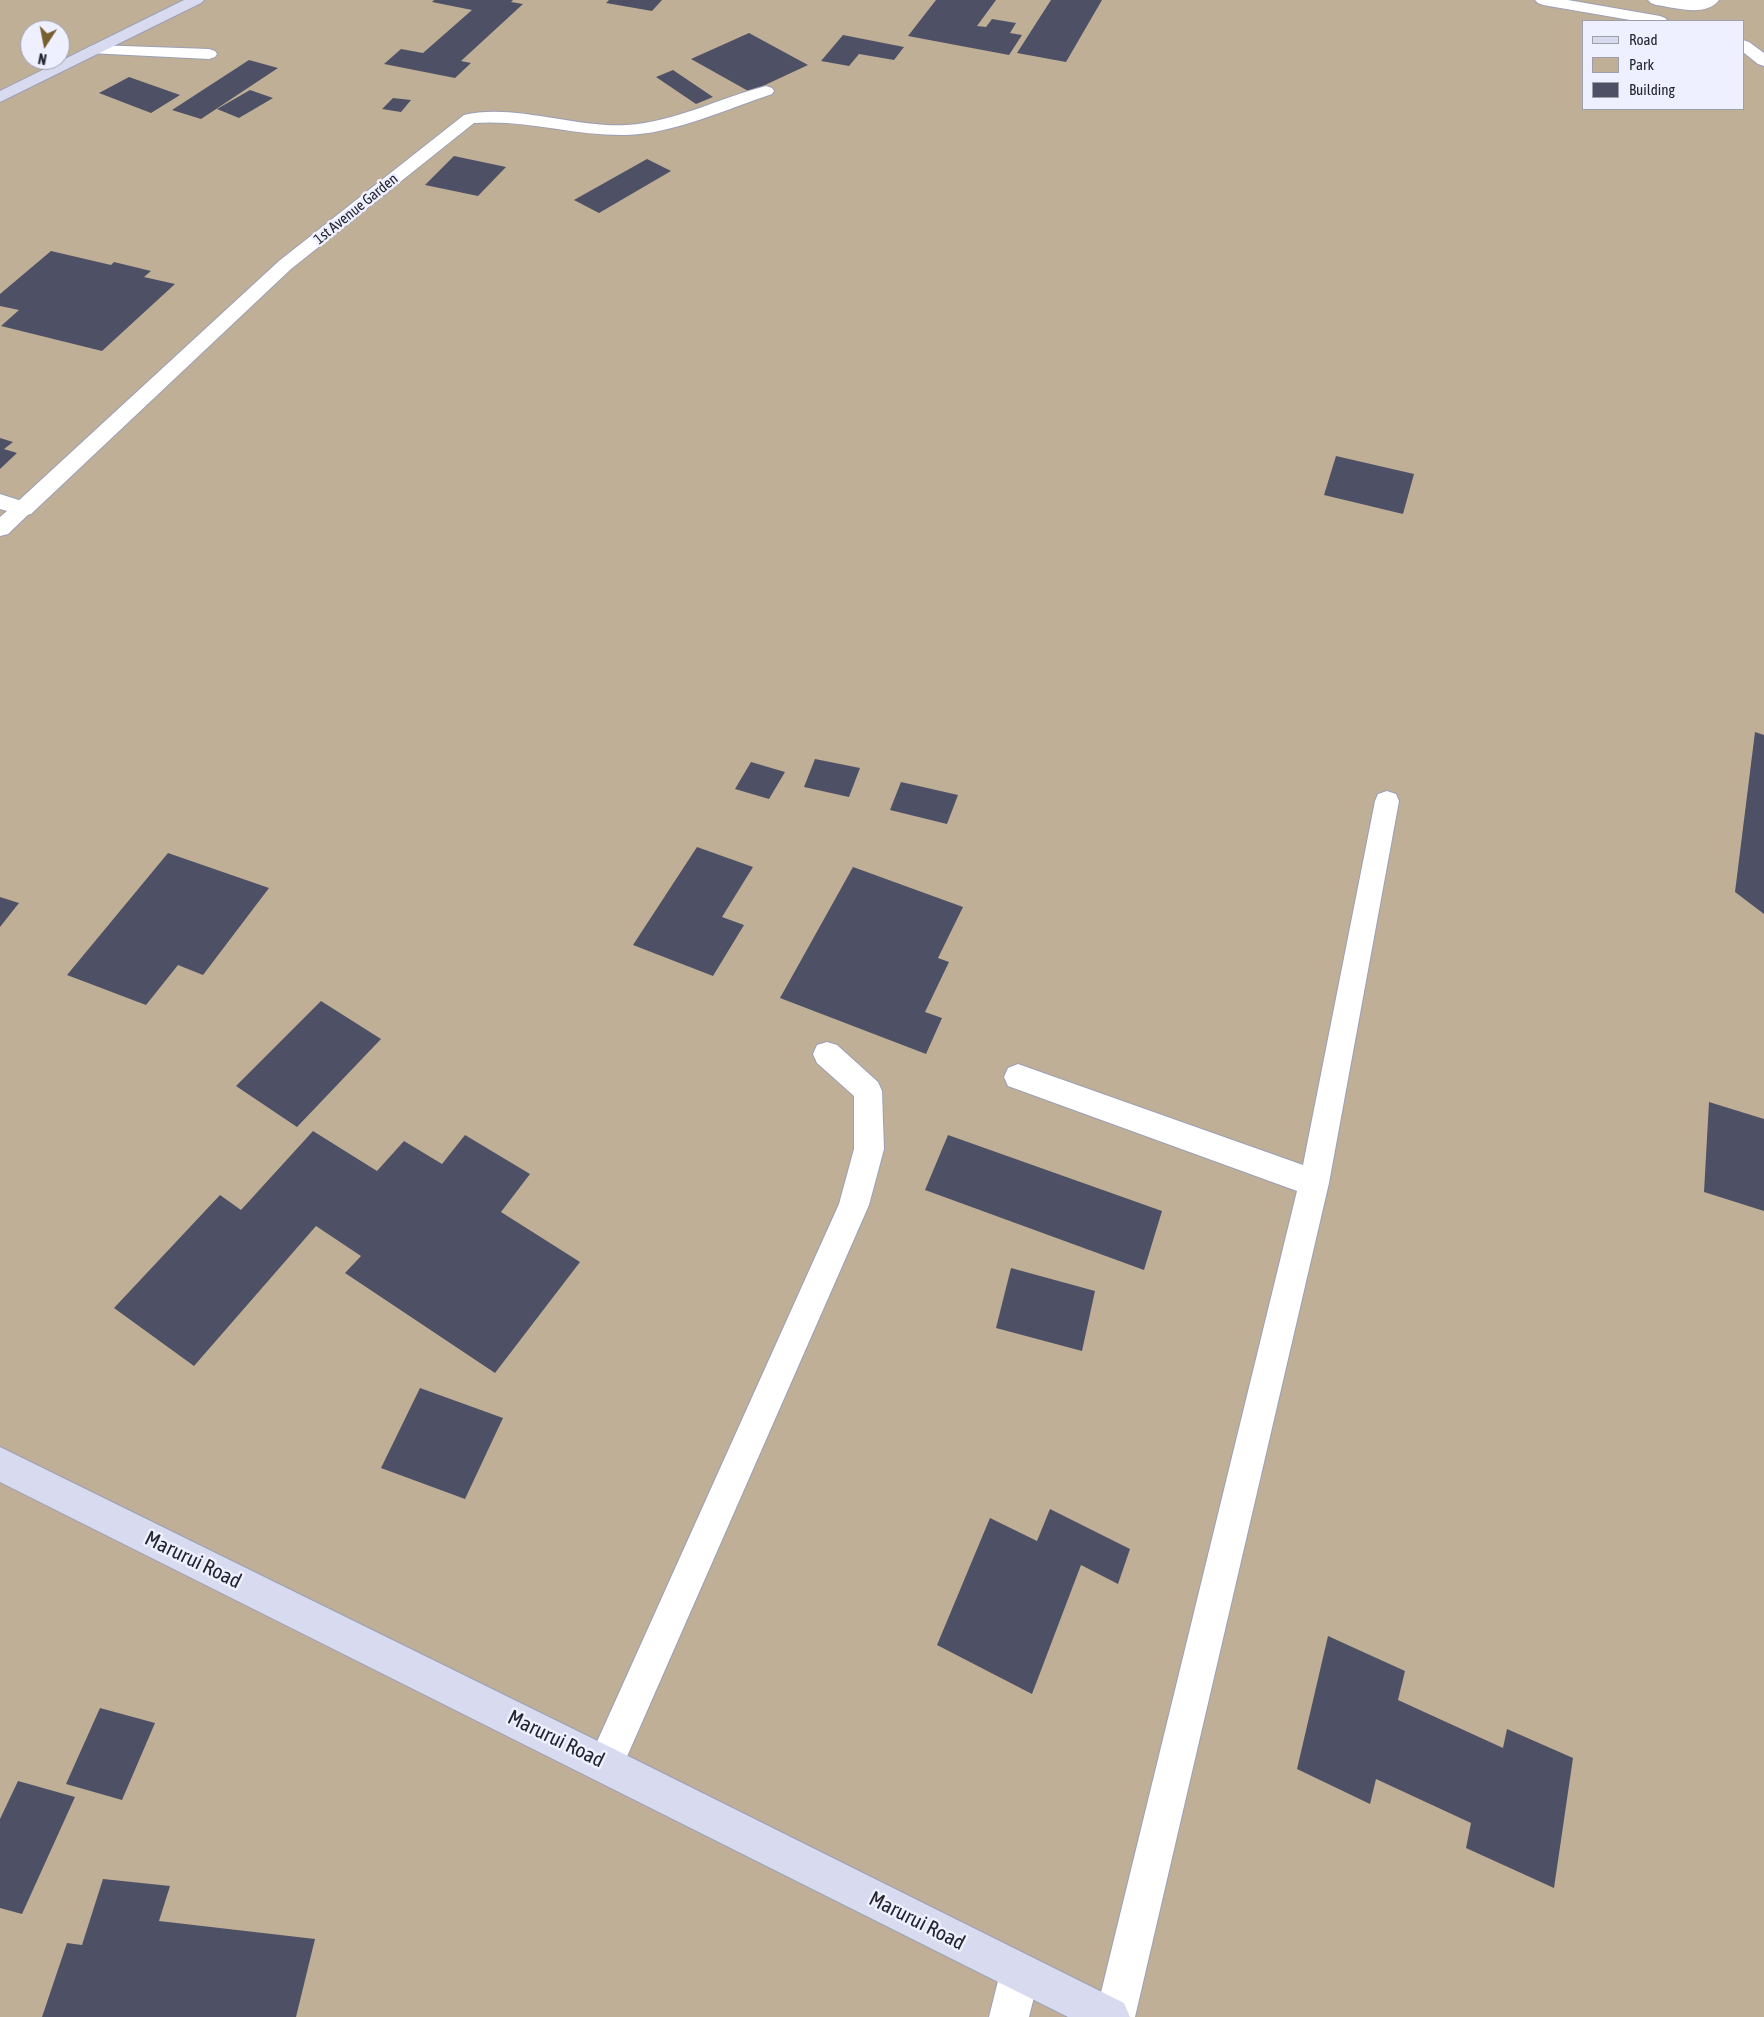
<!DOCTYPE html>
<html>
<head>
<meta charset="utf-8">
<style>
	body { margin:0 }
	#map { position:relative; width:1764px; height:2017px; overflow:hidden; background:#dee2fa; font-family:"Asap Condensed",sans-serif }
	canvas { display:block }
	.legend { position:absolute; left:1582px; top:20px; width:162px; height:90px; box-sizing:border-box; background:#eef0ff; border:1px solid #9d9fab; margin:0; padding:6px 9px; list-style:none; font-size:15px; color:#24252e }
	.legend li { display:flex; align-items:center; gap:10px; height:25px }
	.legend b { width:25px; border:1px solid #9d9fab }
	.north { position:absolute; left:20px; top:20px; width:50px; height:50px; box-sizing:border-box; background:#eef0ff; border:1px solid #9d9fab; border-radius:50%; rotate:191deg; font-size:14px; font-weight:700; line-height:20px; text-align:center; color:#24252e }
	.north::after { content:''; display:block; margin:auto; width:18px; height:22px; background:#795e30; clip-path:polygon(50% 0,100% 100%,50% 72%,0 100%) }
</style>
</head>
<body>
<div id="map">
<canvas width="1764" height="2017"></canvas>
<ul class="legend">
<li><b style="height:6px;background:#d8daf0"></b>Road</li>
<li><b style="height:14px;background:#bfaf97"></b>Park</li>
<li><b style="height:14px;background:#4e5165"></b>Building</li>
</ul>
<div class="north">N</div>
</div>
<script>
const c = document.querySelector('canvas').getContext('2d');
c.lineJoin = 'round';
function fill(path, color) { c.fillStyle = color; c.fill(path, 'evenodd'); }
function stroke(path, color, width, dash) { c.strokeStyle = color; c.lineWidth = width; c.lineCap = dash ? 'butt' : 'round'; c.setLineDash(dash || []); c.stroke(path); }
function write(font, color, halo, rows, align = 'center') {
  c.font = font + ' "Asap Condensed",sans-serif'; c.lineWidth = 5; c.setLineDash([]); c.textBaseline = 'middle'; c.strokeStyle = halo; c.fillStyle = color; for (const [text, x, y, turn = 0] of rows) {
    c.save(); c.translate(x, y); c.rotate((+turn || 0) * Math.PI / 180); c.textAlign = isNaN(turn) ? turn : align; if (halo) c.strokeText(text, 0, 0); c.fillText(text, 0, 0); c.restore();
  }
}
const green = new Path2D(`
	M0 0H1764V2017H0ZM1583 21H1743V109H1583ZM30 30H60V60H30Z`);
const building = new Path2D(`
	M434 0H513L511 2 523 4 461 61 471 63 455 78 384 64 401 49 423 53 472 10 432 2Z
	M609 0H662L652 11 606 3Z
	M936 0H996L977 26 986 27 992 19 1016 23 1010 33 1022 35 1009 55 908 36Z
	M1051 0H1102L1066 62 1017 53Z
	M749 33 808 65 750 92 691 59Z
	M843 35 904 47 894 60 859 54 849 66 821 61Z
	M249 60 278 68 201 119 172 110Z
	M673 70 713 97 696 104 656 77Z
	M129 77 180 95 151 113 99 93Z
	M250 90 273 98 239 118 217 109Z
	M393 98 411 100 401 112 382 109Z
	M454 156 506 167 478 196 425 185Z
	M647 159 671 171 599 213 574 200Z
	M51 251 111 265 114 262 151 271 144 277 175 284 102 351 1 326 19 310 0 306V294Z
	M0 438 13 442 4 449 17 453 0 469Z
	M1336 456 1414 474 1403 514 1324 495Z
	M1755 732 1764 735V914L1735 892Z
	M815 759 860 768 849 797 804 787Z
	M751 762 785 772 769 799 735 789Z
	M901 782 958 795 947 824 890 810Z
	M697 847 753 867 722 917 744 925 713 976 633 945Z
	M168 853 269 888 203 975 178 965 146 1005 67 975Z
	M853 867 963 907 938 958 949 962 925 1012 942 1018 926 1054 780 998Z
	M0 897 19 903 0 927Z
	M321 1001 381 1039 297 1127 236 1086Z
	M1709 1102 1764 1119V1211L1704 1192Z
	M313 1131 377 1171 404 1141 442 1164 465 1135 530 1174 501 1212 580 1262 495 1373 345 1273 361 1256 316 1226 194 1366 114 1308 220 1195 241 1210Z
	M948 1135 1162 1211 1144 1270 925 1190Z
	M1011 1268 1095 1291 1082 1351 996 1328Z
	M420 1388 503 1418 465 1499 381 1468Z
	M1050 1509 1130 1549 1118 1584 1081 1565 1032 1694 937 1645 990 1518 1037 1541Z
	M1328 1636 1405 1671 1398 1700 1503 1748 1507 1729 1573 1758 1554 1888 1466 1848 1471 1823 1376 1779 1370 1804 1297 1769Z
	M100 1708 155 1723 122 1800 66 1784Z
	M18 1781 75 1797 22 1914 0 1908V1819Z
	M103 1879 170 1886 159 1921 315 1939 296 2017H42L67 1943 82 1945Z`);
const lane = new Path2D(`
	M1535 0H1568L1660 16 1665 18 1668 21H1636L1543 5 1538 3Z
	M1648 0H1719C1705 18 1674 7 1656 5L1651 3Z
	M1743 40 1749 42 1764 53V66L1758 64 1743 52Z
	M95 45 209 49 215 51 217 54 215 57 209 59 89 53 87 50 89 47Z
	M766 86 772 88 774 91 772 94C727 109 673 134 626 135 575 136 525 119 474 123L291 269 31 514 23 516 15 514 12 509 15 504 279 261 464 115C512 103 576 128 627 125 675 122 719 98 766 86Z
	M827 1042 837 1045 878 1082 882 1091 884 1149 869 1205 618 1777 605 1782 592 1777 587 1764 839 1204 854 1149V1096L817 1063 813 1054 817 1045Z`);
const street = new Path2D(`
	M0 494 31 504 34 509 8 534 0 536V517L7 511 0 509Z
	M1387 791 1396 794 1399 801 1329 1183 1135 2017H1095L1297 1191 1008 1086 1004 1077 1008 1068 1018 1064 1303 1165 1375 801 1378 794Z
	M1020 1953 1034 1959 1040 1973 1029 2017H989L1000 1973 1006 1959Z`);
const secondary = new Path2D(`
	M184 0H204L201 3 0 102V91Z
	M0 1447 618 1751 1124 2003 1130 2017H1068L0 1482Z`);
const farStreetnames = [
	["1st Avenue Garden",356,209,-39]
];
const nearStreetnames = [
	["Marurui Road",193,1560,26],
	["Marurui Road",556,1739,26],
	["Marurui Road",917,1921,27]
];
fill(green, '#bfaf97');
fill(building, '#4e5165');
stroke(lane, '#9c9fb6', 2);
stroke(street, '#9c9fb6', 2);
stroke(secondary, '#9c9fb6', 2);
fill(lane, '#fff');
fill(street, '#fff');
fill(secondary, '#d8daf0');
write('15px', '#24252e', '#eef0ff', farStreetnames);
write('21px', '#24252e', '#eef0ff', nearStreetnames);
</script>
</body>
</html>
